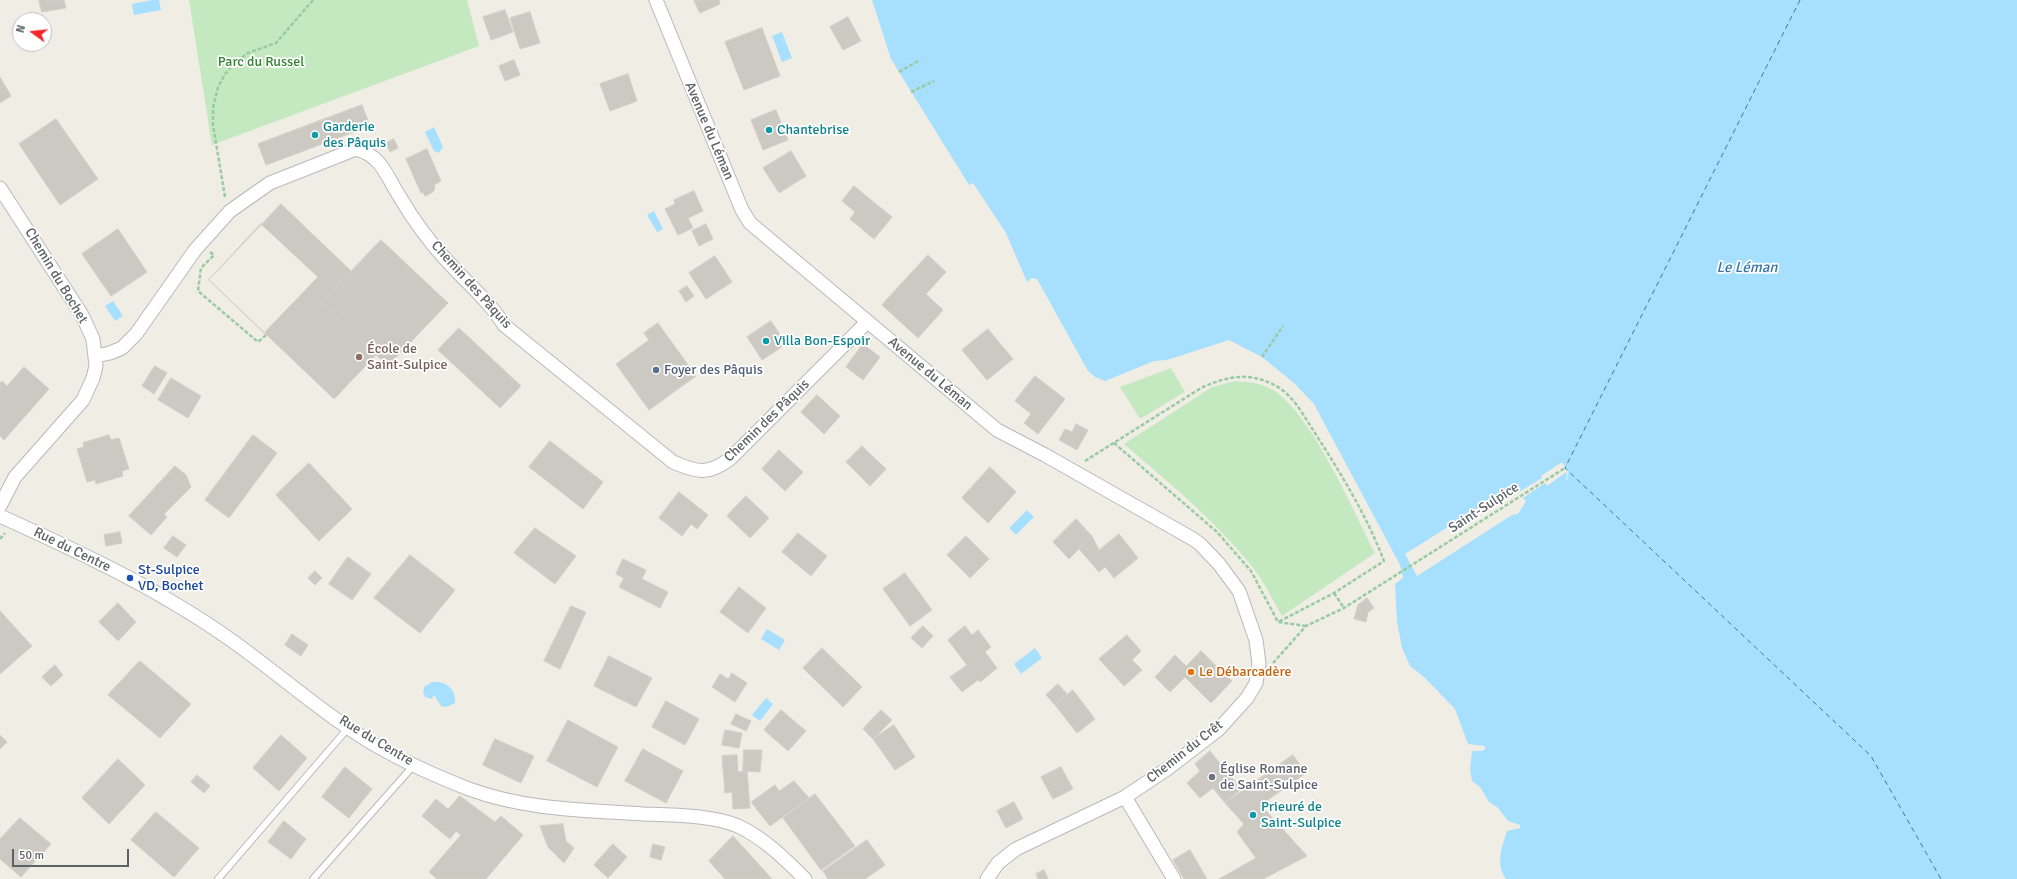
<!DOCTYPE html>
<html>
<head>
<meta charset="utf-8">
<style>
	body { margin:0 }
	#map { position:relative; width:2017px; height:879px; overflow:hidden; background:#f0ede5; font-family:Signika,sans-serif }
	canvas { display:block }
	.north { position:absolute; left:12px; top:12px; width:40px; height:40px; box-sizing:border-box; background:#fff; border:1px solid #bec0c2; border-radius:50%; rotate:285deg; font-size:11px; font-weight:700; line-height:16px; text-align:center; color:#5d6267 }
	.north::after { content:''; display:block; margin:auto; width:14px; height:18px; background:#f52729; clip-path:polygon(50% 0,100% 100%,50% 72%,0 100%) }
	.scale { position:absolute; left:12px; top:849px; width:117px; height:18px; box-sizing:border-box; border:2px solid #5d6267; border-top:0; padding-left:5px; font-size:12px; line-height:14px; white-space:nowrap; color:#5d6267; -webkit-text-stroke:3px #fff; paint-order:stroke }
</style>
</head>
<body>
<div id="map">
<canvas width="2017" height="879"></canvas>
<div class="north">N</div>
<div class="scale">50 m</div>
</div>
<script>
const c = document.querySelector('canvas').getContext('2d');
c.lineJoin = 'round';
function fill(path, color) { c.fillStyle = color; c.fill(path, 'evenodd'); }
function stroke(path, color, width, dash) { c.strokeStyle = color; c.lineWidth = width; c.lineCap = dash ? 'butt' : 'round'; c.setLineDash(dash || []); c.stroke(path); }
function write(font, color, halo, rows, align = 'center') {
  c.font = font + ' Signika,sans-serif'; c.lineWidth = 3.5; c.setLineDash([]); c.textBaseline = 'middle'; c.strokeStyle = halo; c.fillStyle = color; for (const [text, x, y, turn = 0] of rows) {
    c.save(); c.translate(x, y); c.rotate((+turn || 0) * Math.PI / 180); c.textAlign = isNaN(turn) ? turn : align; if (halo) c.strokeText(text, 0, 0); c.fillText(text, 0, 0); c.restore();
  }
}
const green = new Path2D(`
	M189 0H467L479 46 212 145Z
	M1171 368 1185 392 1140 419 1120 387Z
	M1235 381C1248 382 1262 383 1273 390 1311 413 1354 512 1375 553L1282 616C1273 601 1265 583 1254 569 1217 522 1169 483 1124 444L1212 387Z`);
const water = new Path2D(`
	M152 0H159L161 10 134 15 132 4Z
	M872 0H2017V879H1506C1495 864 1502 847 1507 831L1520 828V825L1508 821 1498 808 1489 802 1480 787 1472 781 1470 769 1472 751H1482L1485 749V746L1468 744 1455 709 1425 678 1410 666 1402 648 1397 622 1395 584 1403 578 1400 565 1314 404 1294 383 1262 357 1229 340 1167 360 1154 361 1105 381 1095 377 1088 371 1037 279 1032 278 1027 282 1006 233 973 183 969 185 891 59ZM1562 462 1568 472 1567 480H1566L1567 474 1566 472 1547 486 1545 483 1523 498 1526 501 1518 514 1512 515 1417 576 1405 554 1507 490 1516 489 1519 492 1542 478 1541 476Z
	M782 32 792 58 782 62 772 36Z
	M434 127 443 147 439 153 434 151 425 132Z
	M654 211 663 229 657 232 647 215Z
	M113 301 123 316 115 321 105 306Z
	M1027 510 1034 517 1016 535 1009 528Z
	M767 629 785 640 779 650 761 639Z
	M1035 648 1042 658 1021 674 1014 664Z
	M432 682C446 681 456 688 455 703L446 707 441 706 434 695 432 699 425 697 423 691 425 686Z
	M766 698 773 704 760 721 752 715Z`);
const ferry = new Path2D(`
	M1800 0 1565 468 1871 756 1941 879`);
const building = new Path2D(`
	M39 0H64L66 8 42 12Z
	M694 0H719L720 4 700 13Z
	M505 10 513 32 491 40 483 17Z
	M530 12 540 43 520 49 510 18Z
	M848 17 861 41 843 50 830 27Z
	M762 28 780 76 744 90 725 42Z
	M514 60 520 75 505 81 499 66Z
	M628 74 637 101 610 111 600 84Z
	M0 77 11 96 0 103Z
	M362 105 370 126 266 165 258 144Z
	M776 110 788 140 763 150 751 120Z
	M56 119 98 179 60 205 19 144Z
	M394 139 398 148 390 152 386 143Z
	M427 149 441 181 434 185 435 188 433 192 425 196 423 192 421 193 406 159Z
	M791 151 806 176 779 193 763 168Z
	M854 186 892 217 874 239 850 219 855 212 842 201Z
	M694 191 703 211 688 218 693 228 678 235 665 209 675 204 674 200Z
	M281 204 351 271 321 303 376 355 334 399 209 280Z
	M261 224 318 277 264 333 209 280Z
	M706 224 713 239 699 246 692 231Z
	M118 229 147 272 111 296 82 254Z
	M381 240 448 303 388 366 321 303Z
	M928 255 946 272 926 294 943 310 918 338 882 305Z
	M715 256 732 282 706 299 689 273Z
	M687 286 694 296 686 302 679 291Z
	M771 321 786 344 762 360 747 337Z
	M658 323 696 376 649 410 616 364 649 340 644 333Z
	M459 328 521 386 500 408 438 350Z
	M988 329 1013 359 987 380 962 350Z
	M863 344 880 357 863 380 846 367Z
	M155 366 167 373 154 394 142 386Z
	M24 367 49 389 4 440 0 436V383L2 381 7 386Z
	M1035 376 1065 399 1038 434 1024 423 1031 414 1015 401Z
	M171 378 201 396 188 418 158 400Z
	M817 395 840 416 824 434 801 412Z
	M1076 424 1088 430 1077 450 1059 440 1065 429 1072 432Z
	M109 435 111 440 119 438 129 469 122 471 123 476 96 484 95 480 87 482 77 449 84 447 83 443Z
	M253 435 277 453 229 518 205 500Z
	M550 441 603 482 583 509 529 467Z
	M862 446 886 469 870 486 846 462Z
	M779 450 803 472 785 491 762 469Z
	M309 463 352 509 319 541 276 495Z
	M175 466 186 475 191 487 164 514 167 517 151 535 129 516Z
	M990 467 1016 492 988 523 962 498Z
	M679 492 708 515 697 529 691 524 682 536 659 518Z
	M746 496 769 518 750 538 727 516Z
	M1076 519 1092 536 1069 559 1053 542Z
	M535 528 576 556 555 584 514 553Z
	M120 532 122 543 106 546 104 535Z
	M798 533 827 556 811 576 782 552Z
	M1119 534 1138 558 1114 578 1095 554Z
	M173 536 186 545 177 557 164 548Z
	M966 536 989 559 970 578 947 555Z
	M1092 536 1099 550 1095 554 1105 567 1099 572 1079 549Z
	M410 555 455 590 420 633 374 598Z
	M348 557 371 574 352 600 329 584Z
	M623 559 646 570 642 579 668 592 660 608 619 587 624 578 616 574Z
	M315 571 322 578 315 585 308 578Z
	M905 573 932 610 910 626 883 589Z
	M739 587 766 608 748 633 720 612Z
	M1367 598 1374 608 1368 612 1366 622 1354 619 1358 605Z
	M118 603 136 622 118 641 99 622Z
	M571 606 586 612 560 669 544 661Z
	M0 611 32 646 0 674Z
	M923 626 933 636 922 648 911 638Z
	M965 626 972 635 978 630 991 647 985 652 997 668 980 682 978 680 962 692 950 677 967 665 948 640Z
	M292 634 308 645 301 656 285 645Z
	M1127 635 1141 651 1132 660 1142 670 1124 686 1099 659Z
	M822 648 862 687 843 707 803 668Z
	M1201 651 1232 681 1211 703 1185 677 1170 692 1155 677 1175 655 1186 666Z
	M609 656 652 678 636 707 594 686Z
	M140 661 191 704 160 738 108 695Z
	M55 665 63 675 51 686 42 677Z
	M732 673 747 683 735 702 712 687 720 674 728 679Z
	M1058 684 1067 694 1055 705 1046 695Z
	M1073 690 1095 719 1077 733 1055 705Z
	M666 701 699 719 685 745 652 727Z
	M781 710 806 731 788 751 764 730Z
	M881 710 892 720 873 739 863 729Z
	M736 714 751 721 746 731 731 724Z
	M568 720 618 747 597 787 547 761Z
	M894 725 915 757 895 770 873 739Z
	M725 730 742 733 739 748 722 745Z
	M0 735 7 742 0 749Z
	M281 735 307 758 279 791 253 768Z
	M495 739 534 756 521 783 483 765Z
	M643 749 683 771 666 803 625 781Z
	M744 750H762L760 772 743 771Z
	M1210 751 1241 789 1225 803 1213 788 1200 798 1187 783 1200 771 1195 764Z
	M737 755 738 772 747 771 750 808 733 809 732 792 725 793 722 756Z
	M1293 755 1306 773 1261 805 1307 856 1263 879H1219L1256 858 1237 832 1244 824 1225 803Z
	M118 759 145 785 109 824 82 798Z
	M345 767 372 789 349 818 322 797Z
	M1061 767 1073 789 1053 799 1041 777Z
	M197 775 210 786 204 793 191 782Z
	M794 781 809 798 770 826 751 802 775 785 779 791Z
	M815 794 855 846 821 870 783 818Z
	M460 796 495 822 501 816 523 835 486 879H437L429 872 461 835 456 831 450 839 422 816 436 799 448 809Z
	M1014 802 1023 819 1006 828 997 811Z
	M156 812 199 848 174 877 131 840Z
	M20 818 51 844 21 877 0 859V839Z
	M284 821 306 839 291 859 268 842Z
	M563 824 566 841 574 848 564 863 548 847 540 826Z
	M733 836 772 879H725L709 861Z
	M867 840 885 865 865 879H828L823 871Z
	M613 844 627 857 608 878 594 865Z
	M653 844 665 847 661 860 650 857Z
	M1190 850 1207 879H1184L1173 860Z
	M1044 870 1048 879H1038L1036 874Z`);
const path = new Path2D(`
	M899 72 918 61
	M911 92 934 81
	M225 197 213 125V108L218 87 225 74 236 62 248 53 276 43 313 0
	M210 252 214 255 201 268 198 291 258 342 266 335
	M1262 357 1283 326
	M1114 443 1217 532 1251 571 1278 622 1306 626
	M1085 461 1201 388C1229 375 1253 371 1281 389 1295 399 1304 416 1313 430 1340 472 1366 514 1384 561L1334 593 1278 622
	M0 539 5 533
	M1334 593 1344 608
	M1273 663 1306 626 1344 608 1565 468`);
const lane = new Path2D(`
	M218 879 349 727
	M313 879 414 765`);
const street = new Path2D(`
	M656 0 742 210 750 223 997 430 1045 455 1193 539 1200 544 1219 564 1239 591 1256 640 1259 664 1256 683 1247 698 1219 729 1167 769 1125 797 1016 849 998 863 987 879
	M0 188 82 315 93 339 96 366 93 378 83 400 15 477 0 506
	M96 356 110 353 122 348 136 334 195 250 230 211 270 183 356 149C381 156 385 173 398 194 412 218 430 243 449 263 468 284 489 301 504 325L673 462C698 473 709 475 731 458L867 322
	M0 516C80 552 159 589 231 640 283 677 331 721 386 751 413 766 441 778 469 789 526 810 584 810 643 814 671 815 712 815 738 826 764 838 785 859 805 879
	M1125 797 1174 879`);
const markers = [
	[769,130,4,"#0f9aa8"],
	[315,135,4,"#0f9aa8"],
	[766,341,4,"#0f9aa8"],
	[359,357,4,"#8d6e63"],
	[656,370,4,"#5c6f8a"],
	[130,578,4,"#1a4fb4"],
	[1191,672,4,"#e8710a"],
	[1212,777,4,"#6b7280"],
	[1253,815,4,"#0f9aa8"]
];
const parkNames = [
	["Parc du Russel",261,62]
];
const cultureNames = [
	["Garderie",323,127],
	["des Pâquis",323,143],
	["Chantebrise",777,130],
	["Villa Bon-Espoir",774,341],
	["Prieuré de",1261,807],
	["Saint-Sulpice",1261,823]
];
const streetNames = [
	["Avenue du Léman",709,131,67],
	["Chemin du Bochet",56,276,59],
	["Chemin des Pâquis",471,285,48],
	["Avenue du Léman",930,374,40],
	["Chemin des Pâquis",767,421,-44],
	["Saint-Sulpice",1484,508,-33],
	["Rue du Centre",72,550,26],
	["Rue du Centre",376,741,31],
	["Chemin du Crêt",1185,752,-38]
];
const educationNames = [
	["École de",367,349],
	["Saint-Sulpice",367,365]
];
const serviceNames = [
	["Foyer des Pâquis",664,370]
];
const transitNames = [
	["St-Sulpice",138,570],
	["VD, Bochet",138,586]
];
const foodNames = [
	["Le Débarcadère",1199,672]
];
const worshipNames = [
	["Église Romane",1220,769],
	["de Saint-Sulpice",1220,785]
];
const waterNames = [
	["Le Léman",1747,268]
];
fill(green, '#c4e9c1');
fill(water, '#a7e0ff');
stroke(ferry, '#3777a7', 1, [5, 4]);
fill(building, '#ccc8c2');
stroke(building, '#d6cec3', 1);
stroke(lane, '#b6b9bd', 8);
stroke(street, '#b6b9bd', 15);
stroke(path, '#99cba3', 2.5, [4, 2]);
stroke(lane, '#fff', 6);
stroke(street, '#fff', 13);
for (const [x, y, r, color] of markers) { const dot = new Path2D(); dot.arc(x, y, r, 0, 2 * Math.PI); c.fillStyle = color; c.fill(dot); stroke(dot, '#fff', 1.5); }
write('14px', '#32842f', '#fff', parkNames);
write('14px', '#0d838f', '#fff', cultureNames, 'left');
write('14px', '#5d6267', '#fff', streetNames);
write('14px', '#785e54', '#fff', educationNames, 'left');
write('14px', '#4e5e75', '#fff', serviceNames, 'left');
write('14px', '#164399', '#fff', transitNames, 'left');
write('14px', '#c56008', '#fff', foodNames, 'left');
write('14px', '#5b616d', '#fff', worshipNames, 'left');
write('italic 15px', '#3777a7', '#fff', waterNames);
</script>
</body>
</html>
